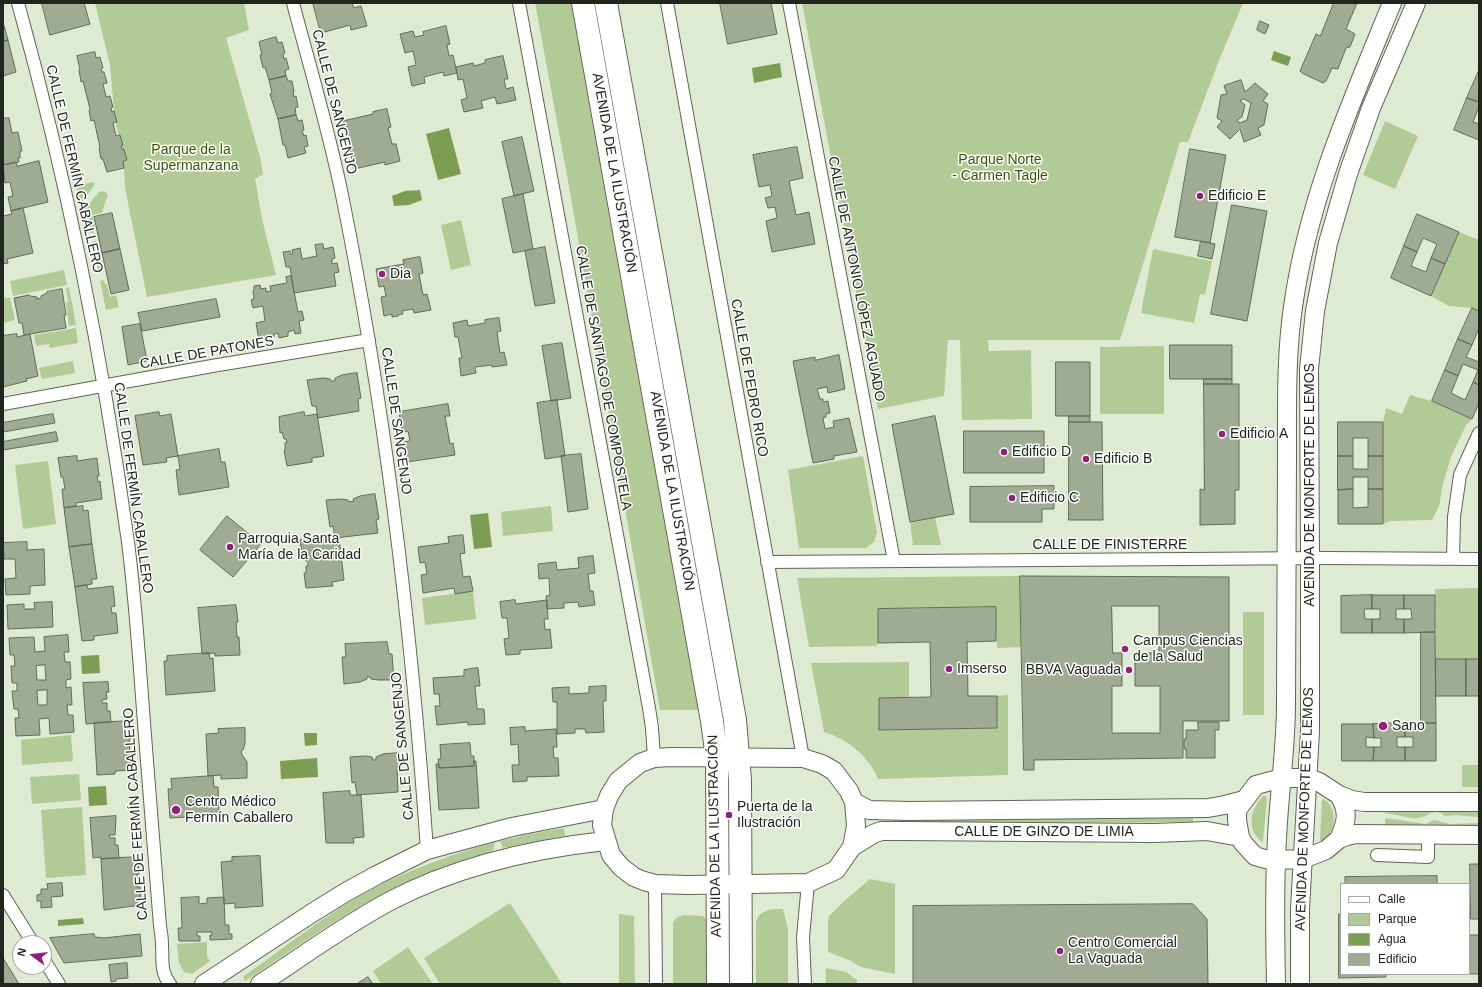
<!DOCTYPE html>
<html>
<head>
<meta charset="utf-8">
<style>
	body { margin:0 }
	#map { position:relative; width:1482px; height:987px; overflow:hidden; background:#deead1; font-family:Arial,sans-serif }
	canvas { display:block }
	.frame { position:absolute; inset:0; border:4px solid #21261d; pointer-events:none }
	.legend { position:absolute; left:1340px; top:883px; width:130px; height:92px; box-sizing:border-box; background:#fff; border:1px solid #a6a8a5; margin:0; padding:5px 7px; list-style:none; font-size:12px; color:#21261d }
	.legend li { display:flex; align-items:center; gap:8px; height:20px }
	.legend b { width:20px; border:1px solid #a6a8a5 }
	.north { position:absolute; left:12px; top:935px; width:40px; height:40px; box-sizing:border-box; background:#fff; border:1px solid #a6a8a5; border-radius:50%; rotate:285deg; font-size:11px; font-weight:700; line-height:16px; text-align:center; color:#21261d }
	.north::after { content:''; display:block; margin:auto; width:14px; height:18px; background:#941e7b; clip-path:polygon(50% 0,100% 100%,50% 72%,0 100%) }
</style>
</head>
<body>
<div id="map">
<canvas width="1482" height="987"></canvas>
<div class="frame"></div>
<ul class="legend">
<li><b style="height:5px;background:#fff"></b>Calle</li>
<li><b style="height:11px;background:#b2cb96"></b>Parque</li>
<li><b style="height:11px;background:#7c9d52"></b>Agua</li>
<li><b style="height:11px;background:#9fab93"></b>Edificio</li>
</ul>
<div class="north">N</div>
</div>
<script>
const c = document.querySelector('canvas').getContext('2d');
c.lineJoin = 'round';
function fill(path, color) { c.fillStyle = color; c.fill(path, 'evenodd'); }
function stroke(path, color, width, dash) { c.strokeStyle = color; c.lineWidth = width; c.lineCap = dash ? 'butt' : 'round'; c.setLineDash(dash || []); c.stroke(path); }
function write(font, color, halo, rows, align = 'center') {
  c.font = font + ' Arial,sans-serif'; c.lineWidth = 3; c.setLineDash([]); c.textBaseline = 'middle'; c.strokeStyle = halo; c.fillStyle = color; for (const [text, x, y, turn = 0] of rows) {
    c.save(); c.translate(x, y); c.rotate((+turn || 0) * Math.PI / 180); c.textAlign = isNaN(turn) ? turn : align; if (halo) c.strokeText(text, 0, 0); c.fillText(text, 0, 0); c.restore();
  }
}
const green = new Path2D(`
	M95 3H244L249 30 226 38 260 157 263 174 255 179 262 219 276 275 147 297 125 188 124 168 114 111 110 65Z
	M535 3H573L618 265 701 710H660L570 192Z
	M802 3H1243L1218 63 1188 142H1180L1120 340H988L989 351 1031 350 1032 419 962 420 960 340H948L944 396 878 409Z
	M1385 121 1418 136 1395 189 1363 175Z
	M93 182 94 184V186L81 203 76 186Z
	M102 191 106 192 108 197 105 202 102 213 92 215 95 228 93 229 94 233H90L85 209 99 192Z
	M461 220 471 265 451 270 441 225Z
	M1459 232 1479 240V311L1472 308 1449 306 1431 296Z
	M96 241 97 244H98L103 268H102V272L99 273 92 242Z
	M1153 249 1212 261 1205 295 1200 294 1194 323 1141 313Z
	M64 270 67 285 13 296 10 281Z
	M104 280 105 284H107L110 297 116 295 119 307 106 310 100 281Z
	M69 287 76 325 69 326 66 303 68 302 66 288Z
	M3 297 10 298 15 320 3 323Z
	M76 328 78 343 50 348 49 344 36 346 34 335Z
	M1164 346V414H1100V347Z
	M73 361 75 373 42 379 39 368Z
	M1410 395 1432 401 1472 419 1466 425 1451 457 1443 484 1439 506 1432 520 1391 521 1383 524V422L1386 408 1402 414Z
	M863 456 877 533 874 542 866 548H799L788 470Z
	M48 461 56 524 23 529 15 465Z
	M551 506 553 531 503 536 501 512Z
	M935 517 941 545H913L910 522Z
	M1020 576 1021 647 997 648 995 607 878 609V643L877 646 809 647 797 578Z
	M1479 588V659H1436L1435 589Z
	M473 591 476 619 425 625 422 598Z
	M1243 612H1264V715H1243Z
	M909 662V698L880 730 997 728V696L1008 695V775L878 779C869 756 847 739 824 732L811 663Z
	M71 735 73 761 22 765 21 740Z
	M1462 765H1479V787H1462Z
	M79 774 81 800 32 804 30 777Z
	M1263 796H1266L1267 799 1263 841 1262 842C1246 829 1250 810 1263 796Z
	M1324 799C1338 808 1337 834 1322 841L1320 840 1322 800Z
	M82 807 86 875 46 878 41 810Z
	M1479 809V817L1456 815 1445 816C1434 807 1430 816 1419 818 1411 819 1394 814 1385 813V810Z
	M1193 816V822L917 823 916 817Z
	M1385 818 1426 824 1434 820 1450 824 1479 823V827H1385Z
	M564 828 565 836 503 848 500 841 530 834Z
	M495 842 493 851C460 861 427 872 396 887 343 913 294 949 245 981L243 977C276 953 309 928 343 906 389 877 442 857 495 842Z
	M870 879 895 884V974L861 967 849 960 828 952V922L829 916 843 902Z
	M510 903 562 984H440L424 958Z
	M772 909H783L788 929V984H756V922C759 913 763 912 772 909Z
	M619 914 634 916 635 984H619Z
	M683 915 703 916 708 921V984H673V923L676 918Z
	M207 942V956L210 961 192 974 184 972 179 963 177 944Z
	M408 947 433 984H381L373 971Z
	M826 968 846 972 857 980V984H826Z`);
const water = new Path2D(`
	M1274 51 1291 57 1288 66 1271 60Z
	M780 63 782 77 754 83 752 68Z
	M449 128 461 174 438 180 426 134Z
	M420 190 422 200 409 205 394 206 392 196 405 191Z
	M488 513 492 547 474 549 470 515Z
	M99 655 100 673 82 674 81 656Z
	M304 733H317V745L305 746Z
	M317 758 318 777 281 779 280 761Z
	M106 786 107 805 89 806 88 787Z
	M83 918 84 924 58 926V920Z`);
const building = new Path2D(`
	M42 3H84L90 24 50 35Z
	M313 3H352L354 8 361 6 367 26 351 30 350 25 321 33Z
	M720 3H771L777 34 728 44Z
	M1334 3H1357L1346 29 1355 34 1350 47 1346 48 1338 69 1332 68 1326 81 1323 83 1302 73 1300 71 1316 34 1320 36Z
	M1260 21 1269 25 1265 34 1257 30Z
	M3 22 8 40 3 42Z
	M446 26 450 44 447 45 449 56 453 55 457 73 444 76 443 72 424 77 425 83 412 86 408 67 416 65 413 51 405 53 400 34 413 31 415 37 424 35 423 32Z
	M276 37 278 43 282 42 285 53 283 54 284 59 286 58 289 69 285 70 286 76 269 80 265 67 263 68 260 55H262L259 42Z
	M8 40 16 72 3 76V42Z
	M95 52 96 58 100 57 103 68 101 69 102 72H104L107 83 103 84 106 97 110 96 113 107 111 108 112 112 114 111 117 122 113 123 116 136 120 135 123 145 121 146 122 150 124 149 127 160 123 161 124 168 107 172 103 159H101L99 148 100 147 94 120 91 121 89 110 90 109 83 81 81 82 79 70H80L77 56Z
	M503 56 508 79H504L506 89 513 87 516 100 497 104 495 97 481 101 483 108 464 112 461 100 467 98 463 79 458 80 456 67 473 63 474 66 485 63V60Z
	M1479 70V102L1467 98Z
	M286 76 288 81H292L294 92H293L294 97 296 96 298 107 295 108 296 115 278 119 270 94 272 93 269 80Z
	M1241 80 1245 92 1255 83 1268 94 1263 101 1268 104 1264 125 1258 128 1261 135 1244 142 1240 129 1230 139 1217 127 1222 121 1217 118 1221 95 1227 94 1224 86ZM1244 99 1251 103 1247 120 1240 123 1237 120 1242 117 1245 105 1240 101Z
	M1467 98 1479 102V107L1473 122 1479 124V140L1454 130Z
	M387 109 391 127 388 128 392 144H396L400 161 385 165V162L354 169 343 121 373 114V112Z
	M296 115 298 121 302 120 304 130 302 131 304 136 306 135 308 146 304 147 306 153 288 158 285 145H283L278 119Z
	M9 118 12 133 18 132 22 151H20V158H18L19 162 3 165V119Z
	M522 137 534 191 514 196 502 142Z
	M797 147 803 178 789 181 796 215 809 212 815 244 772 252 766 221 777 218 775 207 768 208 765 198 772 196 770 185 759 187 753 155Z
	M1190 149 1226 155 1210 243 1175 237Z
	M39 161 48 202 11 211 8 197 13 196 10 182 5 183 3 165 16 162 17 166Z
	M523 194 533 249 513 253 502 199Z
	M1232 205 1267 211 1247 321 1211 314Z
	M23 208 33 253 7 259 8 263 3 264V216L12 214 11 211Z
	M112 213 120 249 102 253 94 217Z
	M1417 214 1459 232 1445 264 1431 258 1437 244 1423 238 1417 252 1404 246Z
	M1201 241 1215 244 1212 259 1198 256Z
	M323 244 324 249 333 247 335 258 332 259V264L337 263 339 272 334 273 336 286 294 293 290 267H286L283 252 290 251 291 255 293 254 292 250 300 248 302 259 317 256 315 245Z
	M1404 246 1417 252 1411 266 1426 272 1431 258 1445 264 1431 296 1391 278Z
	M545 247 555 303 535 306 525 251Z
	M120 249 129 290 111 294 102 253Z
	M420 257 423 273 419 274 423 295 427 294 431 310 414 313 413 309 402 311 403 314 398 315V316L392 317V314L384 316 381 297 386 296 384 286 379 287 376 269 404 264 403 260Z
	M291 276 298 312 302 311 304 320 299 321 301 333 295 334 294 330 288 332V336L279 338 278 333 274 334V337L259 340 256 323 265 321 263 306 253 308 251 300 254 299 253 291 254 290V286L260 285 261 289 266 288V292L271 291 270 286 287 283 286 277Z
	M62 289 66 315H64L66 328 24 335 22 323H19L14 298 29 295 30 296 37 297V299L41 298V296L47 293V292Z
	M216 299 220 317 142 331 138 313Z
	M1472 308 1479 311V328L1472 345 1458 339Z
	M499 318 501 331 497 332 500 353 504 352 507 365 492 367V365L475 367 476 373 461 376 459 358H462L458 337H455L453 323 467 320 468 326 485 323V320Z
	M140 324 147 361 128 365 122 327Z
	M17 334V337L30 334 38 376 26 379 27 381 3 387V336Z
	M1458 339 1472 345 1466 357 1479 362V385L1473 382 1478 370 1463 364 1458 376 1445 370Z
	M562 343 571 398 551 401 542 346Z
	M1170 345H1232V379H1170Z
	M839 355 845 389 828 393 827 387 817 389 820 399H823V402L828 401 830 413 826 414V417L823 418 825 429 834 427 833 421 849 418 857 452 834 456V459L813 463 793 361 815 357V360Z
	M1056 362H1090V416H1056Z
	M1445 370 1458 376 1451 393 1465 400 1473 382 1479 385V403L1472 419 1432 401Z
	M357 373 361 398 358 399 359 411 318 418 316 406H312L307 380 323 378 330 379 331 381H335V378L342 375Z
	M1204 379H1232V384H1204Z
	M1204 384H1239V490H1235V524L1200 525V489L1204 490Z
	M557 400 565 456 545 459 537 403Z
	M448 404 450 416H445L450 444 453 443 455 455 407 462 404 442 410 441 408 431 402 432 399 412Z
	M159 412 160 416 171 414 178 456 166 458 167 462 143 465 135 416Z
	M304 412 305 416 317 414 324 456 312 458V462L287 466 284 451 285 450V443H287L286 439H284L282 432 280 433 279 417Z
	M53 414 55 423 3 432V423Z
	M935 416 954 514 910 522 892 425Z
	M1069 416H1090V422H1069Z
	M1069 422H1102L1103 520H1069Z
	M1338 422H1383V456H1368V438H1353V456H1338Z
	M964 431H1044V473H964Z
	M56 432 58 441 3 450V442Z
	M219 449 221 462H225L229 487 179 495 176 470 180 469 178 456Z
	M581 454 588 509 568 512 561 456Z
	M77 456V461L97 458 99 476H97L98 482 100 481 102 499 76 503V506L64 508 62 489H65L63 477H61L58 458Z
	M1338 456H1353V469H1368V456H1383V489H1368V477H1353V489L1338 490Z
	M1054 486V509H1042V522H970V487Z
	M1353 489V508L1368 507V489H1383V524H1338V490Z
	M375 494 379 519 376 520 378 533 335 538 333 526 330 527 326 500 341 499 348 500 349 502 354 501 353 499 360 496Z
	M83 506V511L88 510 92 544 69 547 64 508Z
	M227 516 261 544 233 577 200 550Z
	M463 535 465 553 460 554 463 577 470 576 473 591 455 594 454 588 423 593 421 575 427 574 425 562 420 563 418 547 449 543 448 537Z
	M326 536V540L339 538 344 580 332 582 333 586 306 588 304 573H306V566H308V561H306L303 555H302L300 540Z
	M27 542V550L44 549 45 585 30 586V594L6 595 5 579 16 578 15 559H4L3 543Z
	M92 544 97 579H92V584L75 587 69 547Z
	M593 556 595 573 588 574 590 591H593L595 605 579 607 578 602 564 603V608L547 609 546 596 550 595 549 578 539 579 538 564 556 562 557 570 579 568 578 558Z
	M1020 576 1229 577V721H1183V758L1034 760V770H1024Z
	M87 585 88 589 113 586 115 606 111 607 112 613H116L118 633 94 636V640L82 641 75 587Z
	M1372 595V609H1364L1365 619H1372V633H1341V596Z
	M1372 595H1404V609H1396V619H1404V633H1372V619H1380V609H1372Z
	M1404 595H1435V632L1404 633V619H1412L1411 609H1404Z
	M515 600 516 604 547 600 548 619H544L545 630 550 629 552 648 520 650V654L506 655 504 639 509 638 507 618H502L500 602Z
	M52 602 53 627 8 629 7 605 24 604V609H35L34 603Z
	M236 605 238 622H236L237 637H239L240 655 215 656V653L202 654 198 608Z
	M1112 606H1159V653H1135V686H1160V733H1112V686H1122V653H1113Z
	M996 607V641L967 642 968 696H997V728L879 730V698L931 697 930 642 878 643V609Z
	M1421 632H1435L1436 723H1421Z
	M68 635 69 652H64L65 662H70L71 679 66 680V688L71 687 72 705H67L68 715H73L74 732 50 734 49 718 39 719 40 735 16 736 15 718H19L18 709H14L12 691H17V683H12L11 666H15L14 655H10L9 638 34 637 35 652 45 651 44 637ZM45 665 46 680H37L36 666ZM47 690V705H38L37 691Z
	M387 642 389 654H392L394 680H379L371 679V677H367V679L360 682 344 684 342 657H346L345 644Z
	M209 653 210 659 213 658 215 691 166 695 164 661H167V656Z
	M1436 659H1466V696H1436Z
	M1466 659H1479V696H1466Z
	M478 668 480 686H475L477 709H484L485 724 468 725V722L437 725 435 706H440L439 694H434L433 678 464 676V670Z
	M108 682 109 692H106L107 699 102 700V703H107V711H110L111 722 86 724 83 683Z
	M606 686V701H603L604 732 586 733 585 729H575V733L557 734V702H553L552 688 569 687V694L589 693V687Z
	M130 721 131 739H129L130 753H132L133 770 115 771V774L97 775 94 723Z
	M1198 722H1219V730H1215V758H1186V749H1184V739H1186V730H1198Z
	M1405 723V737H1397V747H1405V761H1373L1374 747H1381V738H1374L1373 724Z
	M1405 723H1436V761H1405V747H1413V737H1405Z
	M1342 724H1373L1374 738 1366 737V747H1374L1373 761H1342Z
	M525 727V731L556 729 557 747H553L554 758H558L559 776 527 777V781L513 782 512 765H519L518 744 511 745 510 728Z
	M245 728V744L243 750 241 751 242 755 243 756 247 762V778L221 779V775L208 776 206 734 219 733 218 729Z
	M470 743 471 756H474V766L439 768 438 759H441L440 745Z
	M399 753 400 765 397 766 398 792 357 795 355 782 352 783 350 757 366 756 372 757 373 760H376V757L383 754Z
	M474 761H476L479 808 439 810 436 764H439V768L474 766Z
	M213 776 214 787H218L219 815 170 818 168 789H172L171 779Z
	M350 791V795H361L364 837 353 838 354 843H326L323 793Z
	M116 816 115 835H109L110 838H115V845H118L119 858 101 859V857L93 858 90 818Z
	M260 856 263 906 235 908V903L224 904 221 862 232 861V857Z
	M138 857 139 874H137V887H140L141 905 104 910 101 859Z
	M1470 864H1479V919H1471Z
	M1437 876V884H1345V877Z
	M62 883 63 896 51 897 52 907 41 908V901H37V895L41 894V889H48L47 884Z
	M199 897V904L207 903V898L224 897 225 925H229V934H232V939L210 940V935H212V932H197V936H200V941H179L178 928H182L181 898Z
	M1193 904 1207 919 1208 984H913V906Z
	M1339 914H1341V974H1386V977L1339 978Z
	M94 934 95 937 104 938 140 934 142 956 64 963 50 938Z
	M1469 935H1479V974H1469Z
	M3 958 19 984H3Z
	M127 963 128 978 116 979V981L111 982 109 965Z
	M368 977 373 984H357Z`);
const street = new Path2D(`
	M18 3C67 180 103 360 128 542 135 597 139 654 143 710 149 782 154 854 160 926 161 932 162 938 162 945 163 959 160 972 170 984
	M293 3C310 68 330 134 343 200 386 414 412 633 427 850
	M519 3 649 708 652 728 654 758
	M667 3 803 758
	M789 3 894 561
	M3 404 212 366 369 340
	M1453 559 1454 517 1460 475 1479 433
	M767 562 1327 558 1479 559
	M1377 855 1428 857V835
	M655 884 656 984
	M3 895 33 943
	M44 960 59 984
	M805 984 803 937 808 883`);
const secondary = new Path2D(`
	M671 757 803 758 822 764 834 771 849 791 854 802 856 826 852 847 836 870 808 883 688 885 655 884 644 881 634 877 621 867 611 855 602 825 604 809 609 796 618 781 640 763 654 758Z
	M1339 795C1349 812 1347 821 1339 839
	M854 802 869 810 909 811 1208 808 1225 805 1244 800
	M1479 802H1364L1352 800 1339 795 1319 782 1308 778H1282L1256 785 1237 810V820L1240 837 1243 843 1255 856 1265 859 1276 860 1303 859 1326 850 1339 839 1347 836 1356 834 1479 835
	M852 847 873 834 881 831H903L1155 833 1207 831 1240 837
	M204 984 312 913 346 892 377 875 427 850 512 827 604 809
	M260 984C303 956 345 925 390 901 457 866 531 849 605 841
	M1276 984C1275 935 1274 887 1277 839 1279 793 1286 749 1286 704 1287 620 1286 536 1287 453 1287 404 1286 355 1293 307 1308 199 1351 103 1392 3
	M1300 984V909L1310 731V558L1309 369 1315 311 1328 243 1348 174 1371 108 1416 3`);
const highway = new Path2D(`
	M583 3 712 721 717 758 718 984
	M606 3 735 720 740 780 741 984`);
const markers = [
	[1200,196,4,"#941e7b"],
	[382,274,4,"#941e7b"],
	[1222,434,4,"#941e7b"],
	[1004,452,4,"#941e7b"],
	[1086,459,4,"#941e7b"],
	[1012,498,4,"#941e7b"],
	[230,547,4,"#941e7b"],
	[1125,649,4,"#941e7b"],
	[949,669,4,"#941e7b"],
	[1129,670,4,"#941e7b"],
	[1383,726,5,"#941e7b"],
	[176,810,5,"#941e7b"],
	[729,815,4,"#941e7b"],
	[1060,951,4,"#941e7b"]
];
const streetNames = [
	["CALLE DE SANGENJO",334,102,76],
	["CALLE DE FERMÍN CABALLERO",74,169,77],
	["AVENIDA DE LA ILUSTRACIÓN",614,173,80],
	["CALLE DE ANTONIO LÓPEZ AGUADO",856,279,79],
	["CALLE DE PATONES",207,353,-10],
	["CALLE DE SANTIAGO DE COMPOSTELA",603,378,80],
	["CALLE DE PEDRO RICO",749,378,80],
	["CALLE DE SANGENJO",396,421,82],
	["AVENIDA DE MONFORTE DE LEMOS",1310,485,-90],
	["CALLE DE FERMÍN CABALLERO",133,488,82],
	["AVENIDA DE LA ILUSTRACIÓN",672,491,80],
	["CALLE DE FINISTERRE",1110,545],
	["CALLE DE SANGENJO",403,746,-95],
	["AVENIDA DE MONFORTE DE LEMOS",1305,809,-88],
	["CALLE DE FERMÍN CABALLERO",136,814,-94],
	["CALLE DE GINZO DE LIMIA",1044,832],
	["AVENIDA DE LA ILUSTRACIÓN",715,836,-91]
];
const parkNames = [
	["Parque de la",191,150],
	["Supermanzana",191,166],
	["Parque Norte",1000,160],
	["- Carmen Tagle",1000,176]
];
const poiNames = [
	["Edificio E",1208,196],
	["Dia",390,274],
	["Edificio A",1230,434],
	["Edificio D",1012,452],
	["Edificio B",1094,459],
	["Edificio C",1020,498],
	["Parroquia Santa",238,539],
	["María de la Caridad",238,555],
	["Campus Ciencias",1133,641],
	["de la Salud",1133,657],
	["Imserso",957,669],
	["BBVA Vaguada",1121,670,"right"],
	["Sano",1392,726],
	["Centro Médico",185,802],
	["Fermín Caballero",185,818],
	["Puerta de la",737,807],
	["Ilustración",737,823],
	["Centro Comercial",1068,943],
	["La Vaguada",1068,959]
];
fill(green, '#b2cb96');
fill(water, '#7c9d52');
fill(building, '#9fab93');
stroke(building, '#616c56', 1);
stroke(street, '#5d6752', 14);
stroke(secondary, '#5d6752', 20);
stroke(highway, '#5d6752', 24);
stroke(street, '#fff', 12);
stroke(secondary, '#fff', 18);
stroke(highway, '#fff', 22);
for (const [x, y, r, color] of markers) { const dot = new Path2D(); dot.arc(x, y, r, 0, 2 * Math.PI); c.fillStyle = color; c.fill(dot); stroke(dot, '#fff', 1.5); }
write('14px', '#21261d', '#fff', streetNames);
write('14px', '#395600', '#fff', parkNames);
write('14px', '#21261d', '#fff', poiNames, 'left');
</script>
</body>
</html>
